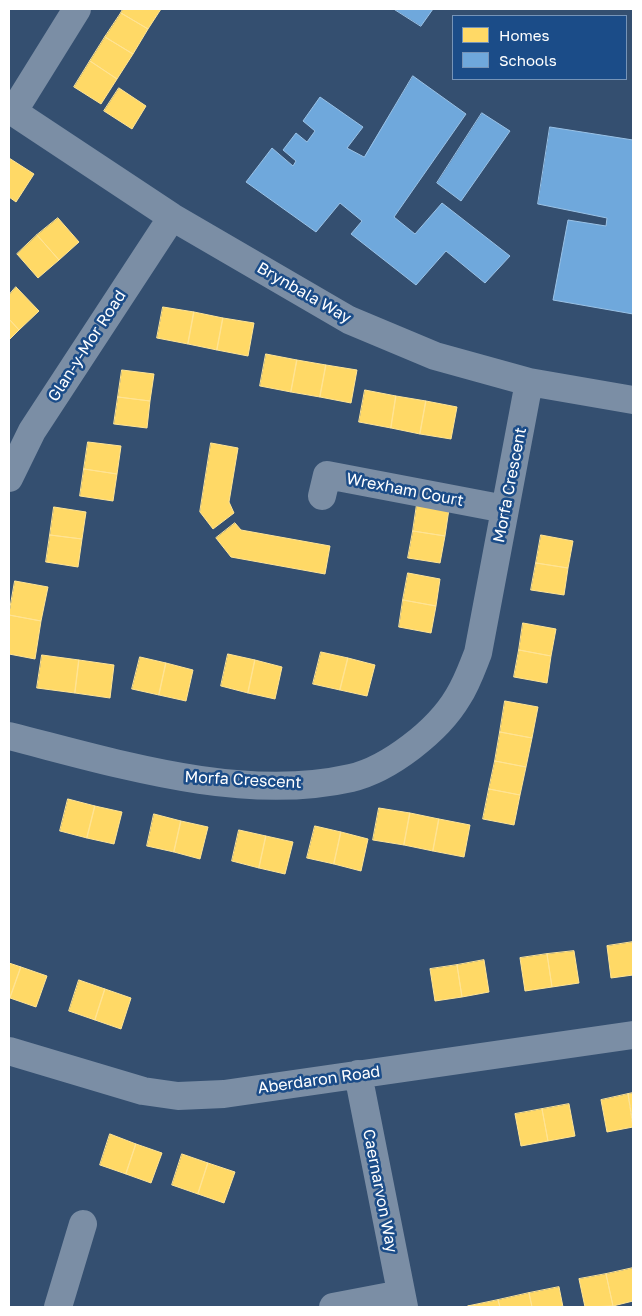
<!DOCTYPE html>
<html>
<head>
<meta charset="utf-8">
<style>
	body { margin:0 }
	#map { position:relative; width:642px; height:1316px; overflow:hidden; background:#344f70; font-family:"Golos Text",sans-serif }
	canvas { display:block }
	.frame { position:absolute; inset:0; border:10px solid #fff; pointer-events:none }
	.legend { position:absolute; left:452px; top:15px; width:175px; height:65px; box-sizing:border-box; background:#1b4c88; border:1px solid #7694b8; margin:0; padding:6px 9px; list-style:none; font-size:15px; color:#fff }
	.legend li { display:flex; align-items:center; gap:10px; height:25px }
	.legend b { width:25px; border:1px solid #7694b8 }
</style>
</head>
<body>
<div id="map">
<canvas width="642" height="1316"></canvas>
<div class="frame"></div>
<ul class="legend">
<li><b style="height:14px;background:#ffd966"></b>Homes</li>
<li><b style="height:14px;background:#6fa8dc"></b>Schools</li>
</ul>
</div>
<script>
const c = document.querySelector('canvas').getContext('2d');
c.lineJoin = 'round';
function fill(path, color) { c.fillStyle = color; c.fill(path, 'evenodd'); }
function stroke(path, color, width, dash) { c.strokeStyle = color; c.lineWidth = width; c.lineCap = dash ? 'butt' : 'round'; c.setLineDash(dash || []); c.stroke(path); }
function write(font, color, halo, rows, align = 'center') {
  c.font = font + ' "Golos Text",sans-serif'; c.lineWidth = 5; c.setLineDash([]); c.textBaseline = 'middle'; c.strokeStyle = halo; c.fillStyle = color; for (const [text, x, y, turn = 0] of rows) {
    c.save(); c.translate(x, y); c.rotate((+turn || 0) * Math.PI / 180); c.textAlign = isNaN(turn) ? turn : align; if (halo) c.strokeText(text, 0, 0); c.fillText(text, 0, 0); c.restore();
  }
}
const homes = new Path2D(`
	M123 9H161L148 29 121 13Z
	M121 13 148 29 133 54 105 37Z
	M105 37 133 54 117 79 90 61Z
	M90 61 117 79 101 104 74 87Z
	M119 88 146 106 132 129 104 111Z
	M9 158 34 174 16 202 9 197Z
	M58 218 79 242 59 260 37 235Z
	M37 235 59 260 38 278 17 254Z
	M16 287 39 311 19 330 9 319V295Z
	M163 307 194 312 188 344 157 338Z
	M194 312 223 318 217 350 188 344Z
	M223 318 254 323 248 356 217 350Z
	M9 319 19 330 9 340Z
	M266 354 297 360 291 392 260 386Z
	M297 360 326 365 320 397 291 392Z
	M326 365 357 370 351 403 320 397Z
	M122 370 154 374 150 401 118 397Z
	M365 390 396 396 391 428 359 422Z
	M396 396 426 401 420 434 391 428Z
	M118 397 150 401 147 428 114 424Z
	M426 401 457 407 451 439 420 434Z
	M88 442 121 446 117 474 84 469Z
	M211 443 238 448 229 502 234 513 213 529 200 512Z
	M84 469 117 474 113 501 80 496Z
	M417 504 449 509 445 536 413 531Z
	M54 507 86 512 82 539 50 535Z
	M235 523 241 530 330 546 325 574 231 557 216 538Z
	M413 531 445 536 440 563 408 558Z
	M50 535 82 539 78 567 46 562Z
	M541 535 573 541 568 568 536 563Z
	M536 563 568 568 564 595 531 590Z
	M408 573 440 579 436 606 403 600Z
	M15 581 48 587 41 621 9 615Z
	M403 600 436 606 431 633 399 627Z
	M9 615 41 621 35 659 9 654Z
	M523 623 556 629 551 656 519 650Z
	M519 650 551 656 547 683 514 677Z
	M321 652 348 658 340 690 313 684Z
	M228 654 255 660 248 693 221 686Z
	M42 655 79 660 75 693 37 688Z
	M140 657 166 663 159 695 132 689Z
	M348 658 375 665 367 696 340 690Z
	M79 660 114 665 110 698 75 693Z
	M255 660 282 667 275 699 248 693Z
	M166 663 193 670 186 701 159 695Z
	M505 701 538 707 532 738 500 732Z
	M500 732 532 738 526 767 495 761Z
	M495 761 526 767 520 795 489 789Z
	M489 789 520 795 514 825 483 819Z
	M68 799 95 806 87 838 60 831Z
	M95 806 122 812 114 844 87 838Z
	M379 808 410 813 404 845 373 840Z
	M410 813 439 819 433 851 404 845Z
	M154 814 181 821 174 852 147 846Z
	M439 819 470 825 464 857 433 851Z
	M181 821 208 827 200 859 174 852Z
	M315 826 341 832 334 864 307 858Z
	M239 830 266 836 259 868 232 861Z
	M341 832 368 839 361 871 334 864Z
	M266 836 293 842 285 874 259 868Z
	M633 942V975L611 978 607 946Z
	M574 951 579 983 552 987 547 954Z
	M547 954 552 987 525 991 520 958Z
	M484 960 489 992 462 997 457 965Z
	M9 963 21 967 10 998H9Z
	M457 965 462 997 435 1001 430 969Z
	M21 967 47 976 36 1007 10 998Z
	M79 980 105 989 95 1020 69 1011Z
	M105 989 131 998 121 1029 95 1020Z
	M633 1093V1123L628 1094Z
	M628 1094 633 1127 607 1132 601 1100Z
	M569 1104 575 1136 548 1141 542 1109Z
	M542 1109 548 1141 521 1146 515 1114Z
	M110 1134 136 1144 126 1174 100 1165Z
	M136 1144 162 1153 151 1183 126 1174Z
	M182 1154 208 1163 198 1194 172 1185Z
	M208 1163 235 1172 224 1203 198 1194Z
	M633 1268V1301L613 1306 606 1274Z
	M606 1274 613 1306 585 1307 579 1279Z
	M559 1287 563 1307H532L529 1293Z
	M529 1293 532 1307H500L498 1300Z
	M498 1300 500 1307 468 1306Z`);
const schools = new Path2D(`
	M394 9H433L421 26Z
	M413 76 466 114 394 217 415 234 442 203 510 256 485 283 446 251 416 285 351 234 362 221 340 203 316 232 246 182 272 148 293 166 296 161 283 150 296 133 307 142 315 131 303 121 320 97 363 127 347 148 364 157Z
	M482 113 510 131 461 201 437 183Z
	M550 127 633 140V314L553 300 568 220 606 226 607 218 538 204Z`);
const minor = new Path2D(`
	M9 109 172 217 349 320 435 356 529 382 633 400
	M13 112 77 9
	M9 478 32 431 172 217
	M322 496 327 475 505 509
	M9 736C116 763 241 803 351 778 389 769 438 731 458 697 467 683 472 668 478 653L529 382
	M9 1051 143 1091 178 1096 224 1094 633 1035
	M358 1074 404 1307
	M58 1307 83 1224
	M333 1307 401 1294`);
const streetNames = [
	["Brynbala Way",304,293,30],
	["Glan-y-Mor Road",87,346,-57],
	["Morfa Crescent",510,485,-79],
	["Wrexham Court",405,490,11],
	["Morfa Crescent",243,780,3],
	["Aberdaron Road",319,1080,-8],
	["Caernarvon Way",380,1191,79]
];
fill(homes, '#ffd966');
stroke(homes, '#ffe494', 1);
fill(schools, '#6fa8dc');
stroke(schools, '#9ac2e6', 1);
stroke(minor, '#7b8ea5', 28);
write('16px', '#fff', '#1b4c88', streetNames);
</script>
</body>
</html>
